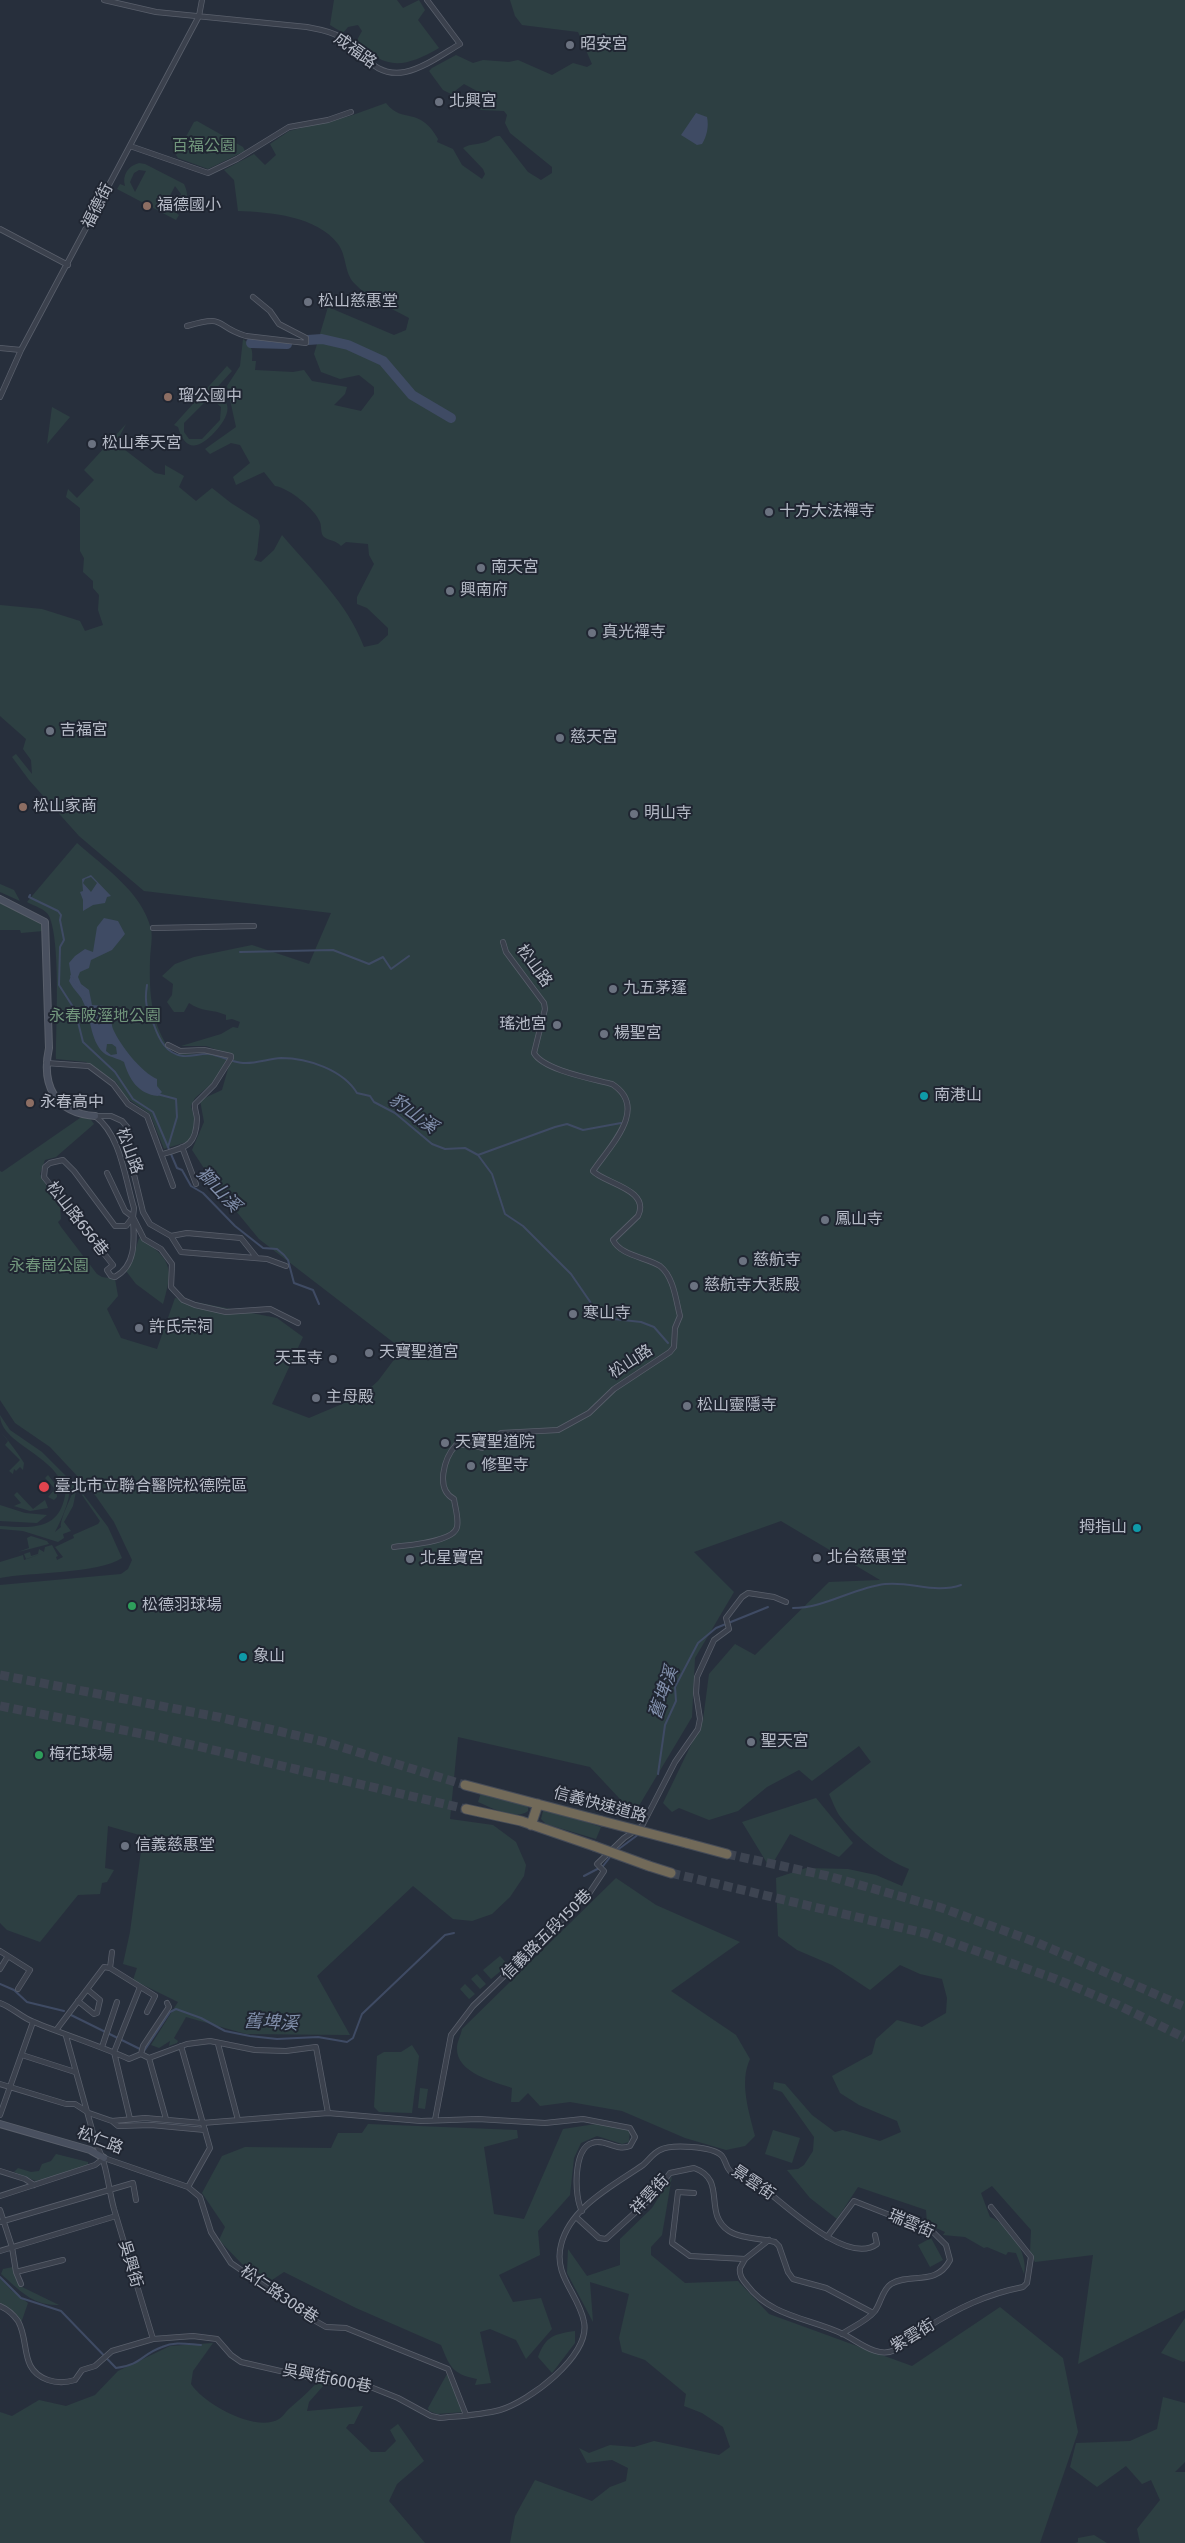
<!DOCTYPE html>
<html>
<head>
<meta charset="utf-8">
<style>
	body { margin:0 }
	canvas { display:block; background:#272f3c }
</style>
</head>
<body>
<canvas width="1185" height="2543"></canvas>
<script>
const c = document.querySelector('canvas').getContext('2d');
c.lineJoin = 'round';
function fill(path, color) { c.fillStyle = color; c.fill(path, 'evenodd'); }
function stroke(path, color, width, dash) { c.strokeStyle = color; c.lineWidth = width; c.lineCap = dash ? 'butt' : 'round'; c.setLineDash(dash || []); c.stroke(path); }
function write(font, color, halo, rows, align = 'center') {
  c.font = font + ' "Fira Sans","Noto Sans TC",sans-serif'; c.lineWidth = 4; c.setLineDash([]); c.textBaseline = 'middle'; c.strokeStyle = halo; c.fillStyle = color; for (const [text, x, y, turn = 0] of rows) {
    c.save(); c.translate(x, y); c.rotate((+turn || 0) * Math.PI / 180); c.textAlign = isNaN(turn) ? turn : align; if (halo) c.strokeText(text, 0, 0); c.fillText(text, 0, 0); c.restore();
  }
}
const green = new Path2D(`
	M334 0H397L403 8 419 0 425 10 418 20 439 48C404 68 385 71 357 40L362 31 358 25 348 27 343 33 330 25Z
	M510 0H1185V2310L1078 2364 1093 2255 1035 2262 1030 2253 1031 2230 992 2186 981 2193 990 2217C1009 2224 1029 2254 1024 2274L1016 2253 1008 2252 1006 2255 987 2247 984 2248 965 2237 943 2235 945 2232 927 2224 926 2210 858 2187 837 2219 810 2198 787 2170 798 2169 804 2165 813 2151 814 2137 782 2092 773 2089 774 2082 785 2084 812 2115 835 2132 843 2130 880 2141 901 2132 897 2121 859 2105 840 2093 832 2076 872 2054 876 2039 897 2020 922 2027 946 2013 947 1998 942 1979 920 1974 900 1965 870 1990 832 1965 797 1950 778 1936 776 1878 806 1868 848 1869 876 1875 902 1886 909 1869C884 1859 855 1837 839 1815 835 1809 832 1800 829 1794L871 1762 859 1746 812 1781 799 1770 767 1787 738 1811 709 1820 679 1808 672 1812 663 1803 703 1720 709 1674 735 1644 755 1655 829 1582 880 1580 781 1521 694 1552 734 1592 695 1658 692 1717 634 1814 590 1767 458 1737 450 1819 493 1825 516 1842 526 1865 524 1876 510 1897 492 1914 472 1921 453 1919 413 1886 317 1976 350 2035 246 2034 186 2017 174 2038 178 2041 177 2043 169 2046 170 2041 159 2048 151 2045 178 2002 133 1980 137 1968 123 1964 130 1932 143 1836 108 1826 105 1868 114 1870 107 1882 102 1883 100 1894 78 1895 40 1942 7 1930 0 1923V1585L121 1574 128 1569 132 1560 114 1522 95 1495 50 1447 15 1423 0 1400V1171L2 1172 80 1118 89 1117 94 1124 56 1157 45 1160 40 1174 58 1206H60L61 1219 58 1222 61 1227 97 1274 102 1277 115 1279 118 1296 107 1309 121 1338 157 1349 175 1298 277 1318 303 1337 272 1404 309 1418 361 1396 378 1381 402 1349 259 1239 217 1188 192 1150 204 1122 200 1100 222 1090 232 1055 206 1046H181L221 1034 233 1027 238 1028 240 1022 232 1019 226 1020V1015C213 1009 201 1012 189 1003L184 1012H174L167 1002 172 995 173 984 162 976 175 964 194 957 252 945 309 964 331 913 144 891 79 836 29 780 12 757 16 754 32 774 31 760 23 749 26 739 0 716V605L42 609 80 621 85 631 103 625 98 610 99 595 93 588V581L83 572 84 558 80 551V508L66 497 68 489 77 498 94 480 84 470 126 424 116 443 155 473 165 475V465L184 476 179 487 196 501 212 488 231 503 258 520 260 526 257 554 254 560 261 562 274 550 282 535C312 571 347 602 364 647L378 644 388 635V628L367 608 357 604V597L374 564 369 555 368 544 346 542 341 546C336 540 329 541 324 537 320 533 322 527 320 522 315 509 289 488 275 486L264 472 236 485 233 477 250 463 240 445 231 443 210 454 205 449 236 427 227 386 240 366 243 339C252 346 253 350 252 361H256L255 370 293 372 304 370 312 381 347 387 345 394 334 405 361 411 374 394V387L359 375 340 379 321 372 314 354 328 307 394 335 406 330 409 318C391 308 368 298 354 283 344 272 347 256 338 244 317 216 270 212 238 211L234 180 224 170 254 154 265 165 276 155 270 144 289 131 350 116 386 103C403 125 419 105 438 139L437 142 453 149 462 165 482 179 485 174 483 169 463 148C471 143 480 145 488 141 493 138 494 136 500 136L528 172 541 180 552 173V167L510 133 505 123 507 115 504 111 481 110 474 106 477 91 464 84 451 94 443 90 429 71 432 68 456 55 473 63 483 60 509 62 518 60 552 75 573 63 587 67 592 64 578 32 522 25 515 16Z
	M197 121 243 147 245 151 208 169 178 158 176 155 194 122Z
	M139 163 145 164 184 184C190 196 187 206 175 212L179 215 176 220 117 189 120 184 125 186C122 175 128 166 139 163ZM139 170 146 171 135 192 130 182 134 173ZM175 186 181 194 179 202 172 208 164 207Z
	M227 366 232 371 211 394C239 400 226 421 212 435 196 450 185 450 178 427L174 425ZM213 400 221 407 220 420 202 439H189L184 432V423L205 402Z
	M52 407 70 417 47 444Z
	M77 843C104 867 142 892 151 929 153 938 150 951 150 960 149 994 151 1026 173 1054H213L227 1058 218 1078 195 1098 191 1106 196 1122 190 1141 164 1149 150 1114 125 1097 116 1082 86 1062 56 1059C56 1028 61 941 49 916 46 909 34 906 27 902Z
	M0 884 14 890 20 901 0 892Z
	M0 900 39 919 43 931 21 933 20 930H0Z
	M139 1238C171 1258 174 1267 163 1304L136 1284 126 1271 132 1261Z
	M0 1415 10 1430 42 1452 77 1487 73 1506 64 1522 71 1531 63 1534 64 1538 58 1542 23 1531 0 1529V1526C34 1528 61 1531 66 1490H69C71 1499 59 1525 55 1532L61 1527C59 1522 72 1494 76 1486L72 1490 65 1489 64 1490C57 1455 0 1444 0 1415Z
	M0 1431C9 1441 17 1452 24 1463L23 1470 20 1467 16 1471 14 1469 13 1474 9 1471 20 1460 5 1445 8 1441Z
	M48 1475 56 1485 57 1497 54 1500 48 1497 55 1489 45 1478Z
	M17 1492 33 1509 45 1500 48 1508 30 1511 14 1506 21 1503 14 1495Z
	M83 1494 108 1527 122 1558C98 1574 30 1572 0 1578V1562L23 1555 24 1560 44 1553 26 1559 24 1554 30 1552 31 1556 38 1554 39 1549 44 1552 45 1547 52 1545 58 1556 56 1557 57 1560 63 1557 55 1547 74 1538 73 1535 98 1524 100 1521 82 1495Z
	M0 1505 25 1513 47 1515 37 1523 0 1521Z
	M31 1536 47 1541 49 1544 18 1552 29 1548 27 1538Z
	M481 1793 522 1804 528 1807V1811C515 1821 492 1808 478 1802Z
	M816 1798 853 1843 839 1857 790 1834 770 1868 742 1822Z
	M543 1811H552L601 1827 596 1839 546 1824 541 1819Z
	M616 1878 656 1905 740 1942 671 1991 736 2035 750 2059C739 2082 749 2112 755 2136L745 2146 726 2150 685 2138 622 2111 570 2102 540 2106 528 2093 519 2102H511L512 2088C495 2082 456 2073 457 2048 457 2042 461 2035 462 2029Z
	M500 1956 508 1965 491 1979 483 1970Z
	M477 1974 486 1984 480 1989 471 1979Z
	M465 1984 475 1994 469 1999 460 1989Z
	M412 2045 419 2056 412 2113 379 2112 374 2107 377 2056 384 2052H401Z
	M420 2088 428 2089 425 2109 418 2108Z
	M602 2123 630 2130 629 2142 622 2144 597 2136 581 2143 574 2158 570 2195 538 2231 540 2255 499 2275 513 2302 541 2298 552 2329 526 2359 516 2340 490 2329 480 2332 491 2383 475 2385 477 2379C452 2374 450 2367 441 2345L356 2308 284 2272 272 2280 242 2264 219 2240 225 2227 202 2193 222 2156 245 2147 331 2148 338 2133H362L368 2124 517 2130 518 2138 484 2147 494 2214 524 2219 563 2129Z
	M773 2130 800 2138 792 2163 765 2154Z
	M56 2154 88 2162V2167L36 2181 14 2172 18 2168 31 2172 39 2171 42 2164 51 2161Z
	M672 2176 662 2235 651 2247V2255L685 2283 738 2281 769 2314 912 2366 1000 2307 1063 2358 1078 2432 1040 2543H510L515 2516 535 2480 592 2501 610 2487 626 2481 628 2468 612 2460 587 2463 579 2448 589 2453 610 2445 634 2447 654 2441 719 2455 730 2447 723 2427 702 2413 684 2406 686 2394 645 2360 622 2352 619 2338 629 2294 590 2282 593 2322 567 2273 568 2249 587 2276 620 2265V2239L652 2208Z
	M931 2238 943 2260 930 2267 918 2245Z
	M13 2267 20 2286 59 2305C32 2306 20 2290 1 2274L3 2269Z
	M0 2278 11 2290 28 2303 21 2323 15 2313 0 2303Z
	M1185 2318V2361L1183 2362 1161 2353Z
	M575 2331V2343L552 2373 538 2357C546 2336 554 2334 575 2331Z
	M213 2343 193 2371 191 2384C204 2404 256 2433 279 2419 283 2417 286 2411 290 2408 300 2399 309 2392 318 2381L324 2385 309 2402 307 2411 363 2406 354 2424H349L346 2428 371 2452H385L396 2441 390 2430 398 2424 424 2461 397 2484 389 2501 425 2543H0V2412L12 2416 39 2400 66 2406 95 2395 118 2371 170 2346Z
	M447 2374 450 2375 464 2412 437 2414 429 2411 428 2408Z
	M1163 2397 1185 2403V2462L1175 2472H1185V2543H1140L1137 2529 1160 2500 1151 2480 1142 2484 1126 2466 1097 2487 1070 2467 1076 2443 1130 2441 1157 2429Z
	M1094 2535 1107 2543H1075L1078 2542V2538Z`);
const water = new Path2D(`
	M696 113 707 117C709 126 707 136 702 144L697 145 681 135Z
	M91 875 111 896 107 897 105 903 93 905 83 911V900L80 892 83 891 82 879ZM91 877 97 883 91 892 83 883 85 879Z
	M104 918 118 921 125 934 112 950 91 960 89 968 80 972 78 977 81 984 89 990 92 1005 105 1006 106 1011 111 1013C112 1019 111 1024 113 1029 120 1045 141 1072 157 1079V1086L162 1092 158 1096C138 1094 129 1079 124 1062 119 1059 114 1058 109 1056 92 1049 91 1022 86 1007 83 997 74 991 69 981L71 976 69 963 75 956 85 949 93 952 97 927ZM107 1044H112L116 1047 117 1054 111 1055 106 1051Z`);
const stream = new Path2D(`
	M30 895 29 897 58 911 61 915 60 920 64 940 60 947 59 985 75 1010 83 1042 115 1072 133 1099 153 1112 168 1147
	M240 952 333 950 369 964 383 957 391 969 409 956
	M71 976 76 985 85 990V995
	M147 985C144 1003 147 1009 154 1025 159 1039 166 1054 183 1056 192 1057 201 1053 210 1054 221 1056 231 1062 243 1063 255 1064 268 1059 281 1058 308 1058 343 1070 357 1093L370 1096 374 1102 395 1113 432 1144 445 1149 465 1148 478 1155 492 1174 505 1214 523 1226 571 1274 593 1306 614 1319 641 1322 654 1327 668 1343
	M83 999 87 1008
	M157 1094 176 1099 177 1117 168 1147 177 1168 182 1170 191 1186 203 1193 235 1226 263 1248 277 1249 284 1255 288 1260 294 1283 313 1290 319 1304
	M478 1155 555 1127 567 1124 583 1130 621 1123
	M793 1608C825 1608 853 1588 885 1584 911 1581 935 1594 961 1585
	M658 1774 665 1725 676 1701 675 1687 698 1643 716 1628 768 1607
	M616 1851 639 1834
	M584 1876 603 1866 611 1856
	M0 1984 14 1990 27 2002 64 2011
	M71 2015 144 2051 170 2012 176 2009 201 2018 225 2031 250 2036 277 2039 318 2037 347 2042 353 2038 362 2014 445 1935 454 1933
	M0 2277 21 2298 61 2311 116 2368C141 2365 142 2354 162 2347 175 2341 187 2344 201 2345`);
const river = new Path2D(`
	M308 340 322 339 348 345 383 361 412 395 451 418
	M251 343 287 344`);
const highwayTunnel = new Path2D(`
	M0 1675 218 1717 325 1742 465 1785
	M0 1706 158 1737 466 1809
	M727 1854 828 1876 942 1908 1038 1943 1185 2007
	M671 1873 928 1934 1056 1979 1118 2005 1185 2038`);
const street = new Path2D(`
	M104 0 156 12 307 27C318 29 331 31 340 37 362 51 374 78 405 72 424 68 443 54 460 44L427 0
	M130 146 208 173 237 159 289 127 328 120 351 112
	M0 229 68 265
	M187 326C228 314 213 326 246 336L306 343V338L279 324 270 311 253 297
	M0 348 21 350
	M0 397 21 350 199 16 202 0
	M153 928 254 926
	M46 1063 89 1066 113 1084 128 1104 147 1116 173 1186
	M95 1116C121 1135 125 1179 134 1208L133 1217 144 1239 161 1249 172 1264 171 1287 183 1300 195 1305 226 1312 270 1309 298 1323
	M96 1116H111L122 1121 128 1128 129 1154 143 1212 150 1224 171 1236 181 1252 267 1259 286 1266
	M182 1147 196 1184
	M163 1154C186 1147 196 1146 197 1119 197 1114 194 1109 195 1104L214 1085 231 1058V1056L204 1050 180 1051 168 1045
	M63 1160 74 1171 115 1226H126L133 1217C134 1239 137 1265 115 1277L111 1276 107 1270 113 1265 44 1177 45 1167 50 1163Z
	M107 1173 125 1211 133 1217
	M171 1236 187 1233 241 1238 257 1258
	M394 1547C408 1545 454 1542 457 1527 459 1519 455 1507 454 1499 435 1489 444 1458 456 1445H472L482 1448 501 1433 558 1430 589 1413 614 1389 670 1352 674 1347 675 1328 680 1316C676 1301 674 1277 660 1266 646 1257 621 1256 613 1240L638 1216C651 1189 603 1183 593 1171 609 1147 650 1108 612 1084 593 1079 543 1070 534 1053L545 1009 544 1003 506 952 503 942
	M0 1951 30 1970 18 1989
	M110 1968 155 1996 147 2012
	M110 1968 112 1952
	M0 1969 8 1956
	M78 2001 94 2014 97 2013 100 2000 88 1990
	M0 2003C12 2007 22 2018 34 2022 65 2035 98 2045 129 2059L141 2054 149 2058 187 2044 210 2041 255 2050 286 2051 316 2047 328 2113
	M57 2029 104 1967 110 1968
	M66 2036 96 2144C107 2163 108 2187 114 2209 127 2253 140 2296 153 2339
	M218 2044 238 2120
	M181 2046 210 2148 188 2187
	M102 2047 117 2002
	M141 2054 143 2046 169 2007 167 2003
	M22 2055 75 2072
	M149 2058 166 2119
	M0 2084 66 2104H75L89 2113 112 2121 145 2118 202 2123 328 2113 421 2121 478 2119 545 2123 583 2119 630 2128 635 2137 630 2146C616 2152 605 2138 592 2143 573 2149 574 2197 582 2211
	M0 2115 33 2022
	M130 2119 114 2052 140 1987
	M435 2120 451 2035 473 2006 588 1895 604 1871 597 1864 624 1838 642 1826 675 1762 698 1729 700 1719 696 1693 697 1677 714 1640 729 1629 726 1618 742 1597 748 1593 774 1597 786 1602
	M112 2121 118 2126 151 2125 205 2130
	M104 2158 188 2187 200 2197 211 2232 231 2263 312 2319 326 2327 346 2328 448 2369 466 2415
	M0 2171 25 2179 34 2185
	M694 2193 678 2192 672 2243 690 2256 745 2259
	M0 2196 95 2165 104 2158
	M0 2210 12 2247 16 2272 21 2284
	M576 2217 599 2238 606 2239 651 2198 670 2173 694 2168C728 2180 702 2213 729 2231 741 2239 761 2238 775 2242L779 2246 788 2272 793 2279 826 2288 873 2313
	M0 2222 133 2183 136 2200
	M827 2237 854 2201 933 2232 946 2245 950 2260C936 2287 910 2272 891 2284 882 2290 881 2303 875 2311 867 2321 852 2327 842 2334
	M769 2240 745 2259 740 2268C739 2275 742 2279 747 2285 771 2317 809 2318 843 2334 858 2341 877 2359 895 2350 906 2345 916 2335 926 2328 958 2308 987 2294 1023 2287L1027 2283 1031 2257 991 2207
	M0 2251 116 2216
	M16 2272 63 2260
	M0 2306C7 2309 13 2314 18 2321 30 2342 19 2370 48 2380 57 2383 65 2383 75 2380L82 2370 95 2366 112 2351 153 2339 193 2336 217 2339 231 2355 241 2362 324 2381 363 2384 398 2398 431 2416 440 2418C460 2416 481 2415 500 2410 528 2402 591 2356 584 2322 579 2294 553 2276 561 2245 570 2207 614 2185 643 2165 649 2160 653 2153 660 2150 671 2144 713 2146 722 2156 726 2161 726 2168 731 2172 739 2179 750 2180 759 2185 783 2202 847 2267 877 2244L875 2235`);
const secondary = new Path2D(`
	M0 899 45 922 49 1048C41 1085 55 1113 95 1116
	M0 2124 90 2150 104 2158`);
const highway = new Path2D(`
	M465 1785 602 1821
	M466 1809 521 1821 594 1846
	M531 1825 538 1804
	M686 1843 727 1854
	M649 1866 671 1873`);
const highwayBridge = new Path2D(`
	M602 1821 686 1843
	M594 1846 649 1866`);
const markers = [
	[570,45,5,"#6b7280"],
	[439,102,5,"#6b7280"],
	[147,206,5,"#8d6e63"],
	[308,302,5,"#6b7280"],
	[168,397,5,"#8d6e63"],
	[92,444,5,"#6b7280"],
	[769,512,5,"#6b7280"],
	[481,568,5,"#6b7280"],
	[450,591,5,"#6b7280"],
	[592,633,5,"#6b7280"],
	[50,731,5,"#6b7280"],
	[560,738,5,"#6b7280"],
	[23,807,5,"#8d6e63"],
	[634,814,5,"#6b7280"],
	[613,989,5,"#6b7280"],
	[557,1025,5,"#6b7280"],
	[604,1034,5,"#6b7280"],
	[924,1096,5,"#0f9aa8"],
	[30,1103,5,"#8d6e63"],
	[825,1220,5,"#6b7280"],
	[743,1261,5,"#6b7280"],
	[694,1286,5,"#6b7280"],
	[573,1314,5,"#6b7280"],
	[139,1328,5,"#6b7280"],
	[369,1353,5,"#6b7280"],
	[333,1359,5,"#6b7280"],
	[316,1398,5,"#6b7280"],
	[687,1406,5,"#6b7280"],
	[445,1443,5,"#6b7280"],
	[471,1466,5,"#6b7280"],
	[44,1487,6,"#e0444e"],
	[1137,1528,5,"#0f9aa8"],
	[817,1558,5,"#6b7280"],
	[410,1559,5,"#6b7280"],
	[132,1606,5,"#2e9e5b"],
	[243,1657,5,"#0f9aa8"],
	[751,1742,5,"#6b7280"],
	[39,1755,5,"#2e9e5b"],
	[125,1846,5,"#6b7280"]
];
const poiNames = [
	["昭安宮",580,45],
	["北興宮",449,102],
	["福德國小",157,206],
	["松山慈惠堂",318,302],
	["瑠公國中",178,397],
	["松山奉天宮",102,444],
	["十方大法禪寺",779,512],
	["南天宮",491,568],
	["興南府",460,591],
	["真光禪寺",602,633],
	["吉福宮",60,731],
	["慈天宮",570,738],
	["松山家商",33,807],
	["明山寺",644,814],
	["九五茅蓬",623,989],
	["瑤池宮",547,1025,"right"],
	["楊聖宮",614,1034],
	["南港山",934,1096],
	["永春高中",40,1103],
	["鳳山寺",835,1220],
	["慈航寺",753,1261],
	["慈航寺大悲殿",704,1286],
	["寒山寺",583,1314],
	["許氏宗祠",149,1328],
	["天寶聖道宮",379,1353],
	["天玉寺",323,1359,"right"],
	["主母殿",326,1398],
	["松山靈隱寺",697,1406],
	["天寶聖道院",455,1443],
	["修聖寺",481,1466],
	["臺北市立聯合醫院松德院區",55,1487],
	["拇指山",1127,1528,"right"],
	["北台慈惠堂",827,1558],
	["北星寶宮",420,1559],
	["松德羽球場",142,1606],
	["象山",253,1657],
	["聖天宮",761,1742],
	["梅花球場",49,1755],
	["信義慈惠堂",135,1846]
];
const streetNames = [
	["成福路",355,51,36],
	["福德街",98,206,-63],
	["松山路",534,966,54],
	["松山路",129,1151,70],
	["松山路656巷",77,1219,52],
	["松山路",631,1362,-33],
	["信義快速道路",600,1805,15],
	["信義路五段150巷",547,1935,-45],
	["松仁路",100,2141,21],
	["景雲街",753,2183,34],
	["祥雲街",650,2195,-47],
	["瑞雲街",911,2224,23],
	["吳興街",130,2264,74],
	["松仁路308巷",279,2295,34],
	["紫雲街",913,2336,-31],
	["吳興街600巷",327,2379,11]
];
const parkNames = [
	["百福公園",204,147],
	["永春陂溼地公園",105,1017],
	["永春崗公園",49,1267]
];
const waterNames = [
	["豹山溪",413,1114,36],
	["獅山溪",218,1190,46],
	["舊埤溪",664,1693,-71],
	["舊埤溪",271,2023,3]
];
fill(green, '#2d3f42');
fill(water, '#3f4b64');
stroke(stream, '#3f4b64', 2);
stroke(river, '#3f4b64', 10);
stroke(highwayTunnel, '#3d4451', 9, [9, 4.5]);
stroke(street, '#595f6b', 6);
stroke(secondary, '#595f6b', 8);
stroke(highway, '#464c58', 11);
stroke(street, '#3b414d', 4.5);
stroke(secondary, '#49505f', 6);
stroke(highway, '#726a59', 9);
stroke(highwayBridge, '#464c58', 11, []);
stroke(highwayBridge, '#726a59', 9);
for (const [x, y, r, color] of markers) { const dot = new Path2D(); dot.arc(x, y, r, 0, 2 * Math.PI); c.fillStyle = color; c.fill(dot); stroke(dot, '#202632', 2); }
write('16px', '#b7bcc8', '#202632', poiNames, 'left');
write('16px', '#b7bcc8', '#202632', streetNames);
write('16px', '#71967c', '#202632', parkNames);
write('italic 18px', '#8290ac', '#202632', waterNames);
</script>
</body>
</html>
